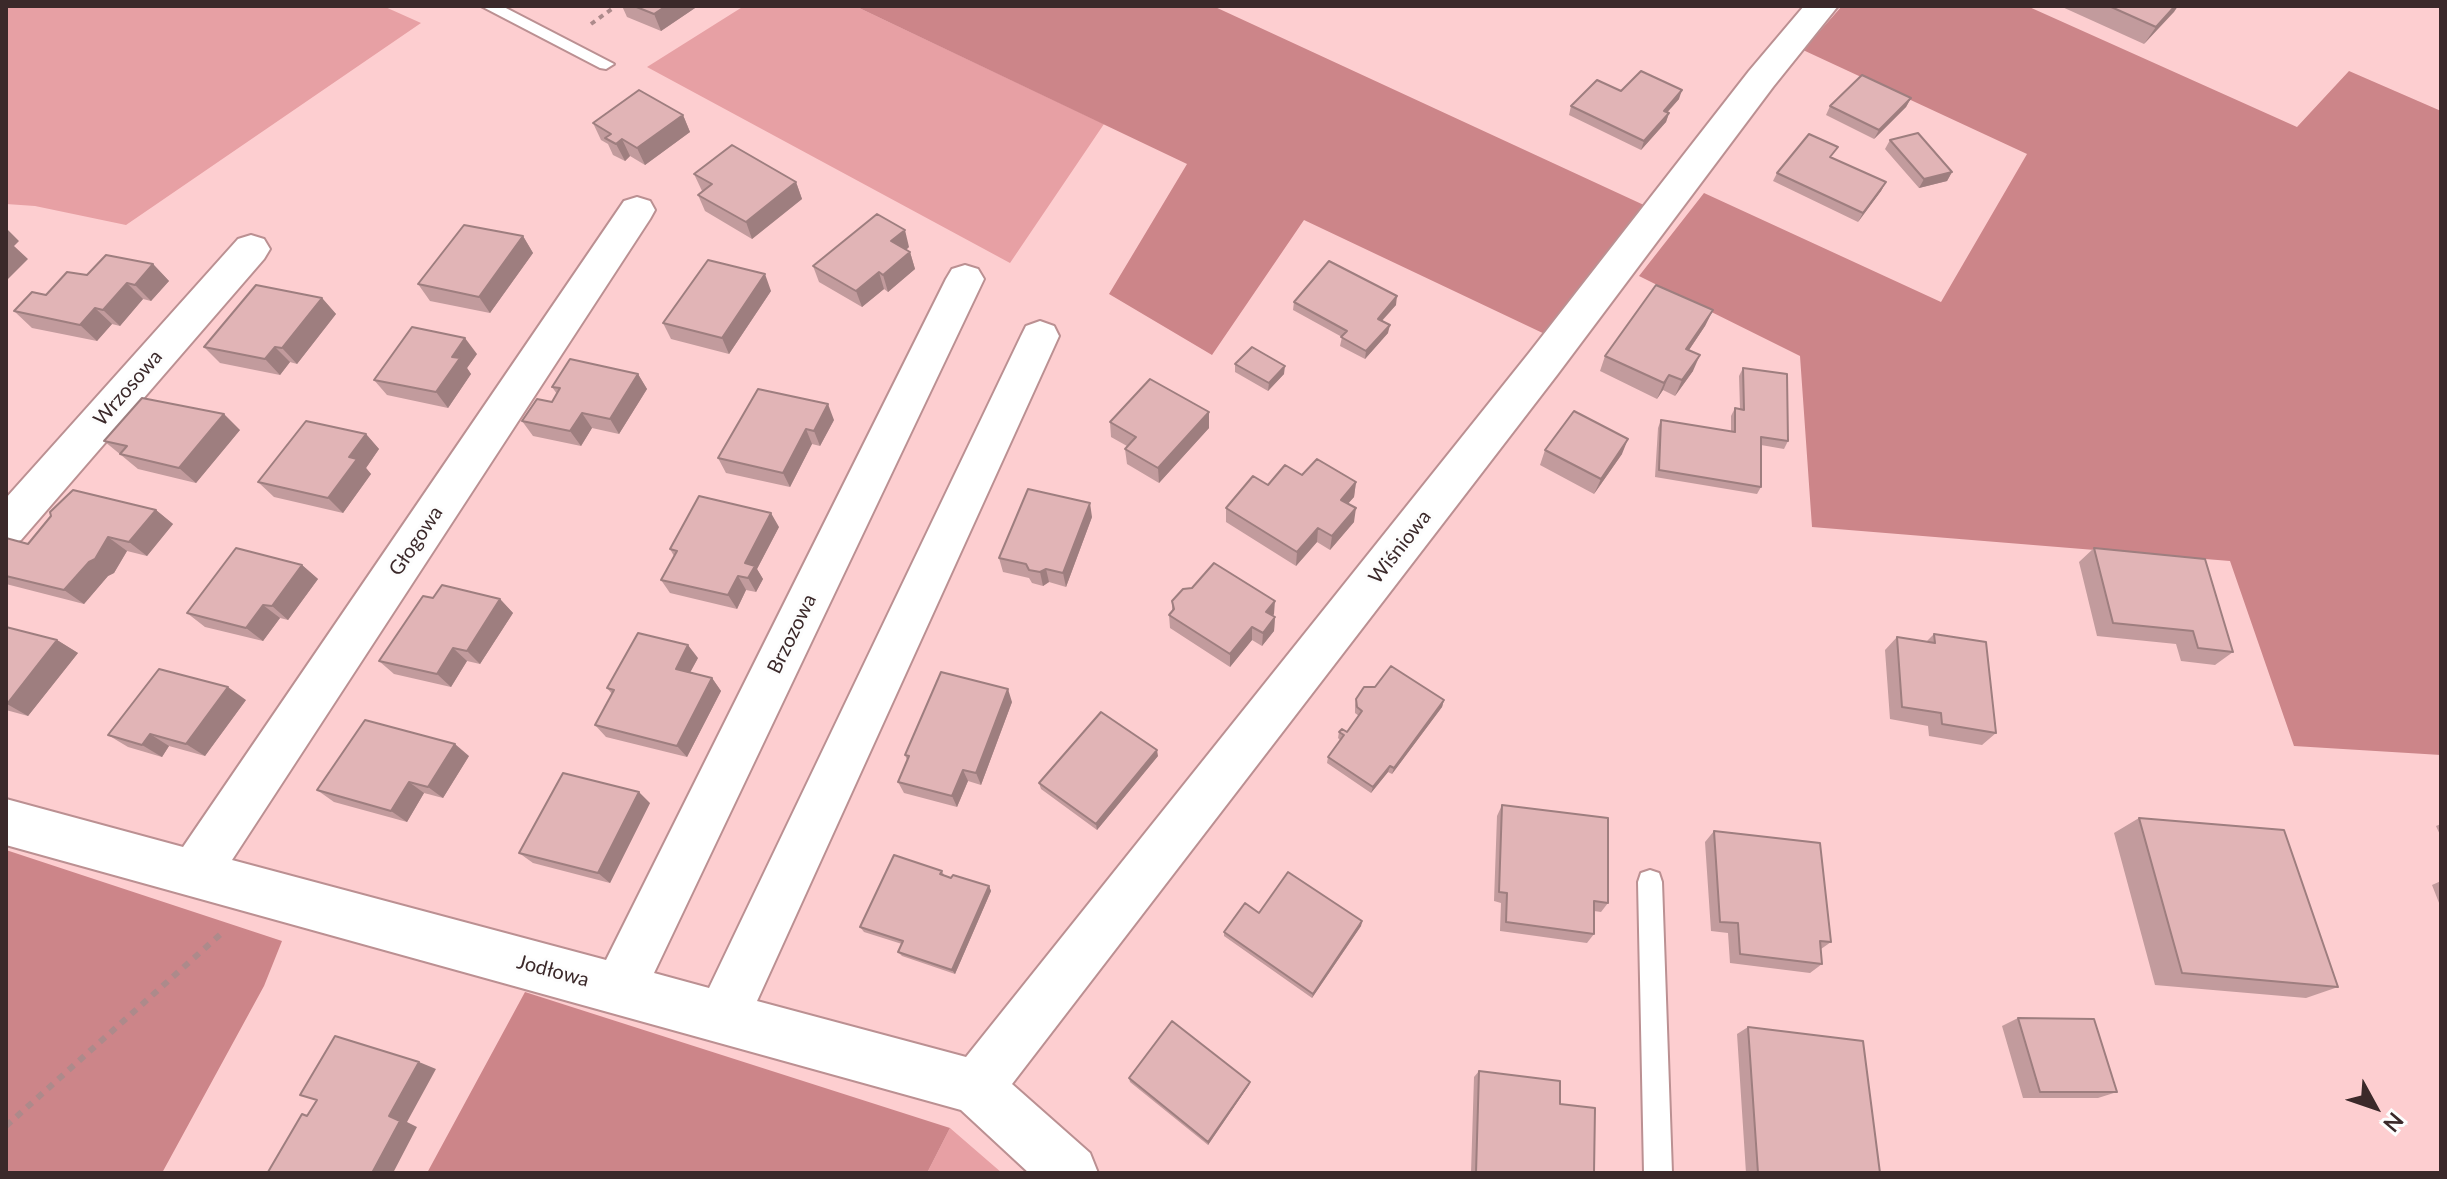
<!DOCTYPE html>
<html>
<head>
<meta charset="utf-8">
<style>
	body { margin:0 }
	#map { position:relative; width:2447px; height:1179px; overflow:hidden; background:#fdced0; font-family:Lato,sans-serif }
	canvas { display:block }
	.frame { position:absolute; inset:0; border:8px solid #3b292a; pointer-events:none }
	.north { position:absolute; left:2335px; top:1067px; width:80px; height:80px; -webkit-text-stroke:6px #fdfdfd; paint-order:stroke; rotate:130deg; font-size:22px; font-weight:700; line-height:32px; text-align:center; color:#3b292a }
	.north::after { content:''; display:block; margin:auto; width:28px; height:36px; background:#3b292a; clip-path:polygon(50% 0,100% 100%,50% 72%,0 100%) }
</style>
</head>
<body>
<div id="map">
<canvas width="2447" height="1179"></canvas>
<div class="frame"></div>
<div class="north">N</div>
</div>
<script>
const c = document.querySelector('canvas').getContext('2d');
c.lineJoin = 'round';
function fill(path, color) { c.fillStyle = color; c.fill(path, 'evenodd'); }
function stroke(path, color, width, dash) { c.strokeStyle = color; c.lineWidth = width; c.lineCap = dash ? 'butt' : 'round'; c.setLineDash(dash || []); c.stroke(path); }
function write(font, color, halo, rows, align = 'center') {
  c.font = font + ' Lato,sans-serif'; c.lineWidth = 6; c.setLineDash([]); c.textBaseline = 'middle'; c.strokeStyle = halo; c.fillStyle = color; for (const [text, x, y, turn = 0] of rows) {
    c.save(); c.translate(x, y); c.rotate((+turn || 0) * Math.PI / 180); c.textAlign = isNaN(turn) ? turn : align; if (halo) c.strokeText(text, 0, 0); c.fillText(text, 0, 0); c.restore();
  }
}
const green = new Path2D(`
	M6 6H383L421 23 126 225 35 206 6 204Z
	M744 6H855L1104 124 1010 263 647 67Z
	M950 1128 1002 1173H927Z`);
const forest = new Path2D(`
	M855 6H1213L1646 206 1549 336 1304 220 1212 355 1109 294 1187 164Z
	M1842 6H2027L2297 127 2349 71 2441 111V755L2294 746 2230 561 1812 527 1800 356 1639 276 1704 193 1941 302 2027 154 1803 50Z
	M6 850 282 941 264 986 162 1173H6Z
	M525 992 950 1128 927 1173H427Z`);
const pathFar1 = new Path2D(`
	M591 24 616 6`);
const path = new Path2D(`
	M6 1126 223 932`);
const lane = new Path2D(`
	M481 6H502L614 64 606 69 600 68Z
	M1650 870 1659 873 1662 882 1672 1173H1644L1638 882 1641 873Z`);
const street = new Path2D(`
	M1804 6H1838L1773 87 1557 375 1012 1084 1090 1153 1098 1173H1029L961 1110 6 845V799L183 847 624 201 637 197 650 201 655 210 650 219 232 860 606 960 946 279 952 269 965 265 978 269 984 279 654 973 709 988 1021 336 1026 326 1040 321 1054 326 1059 336 757 1001 966 1057 1529 353 1749 71Z
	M251 235 264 239 270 249 264 259 21 540 6 545V498L238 239Z`);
const wall = new Path2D(`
	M622 6H698L661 31 627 17Z
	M2060 6H2178L2144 44Z
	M1621 91 1679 99 1667 113H1669L1666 122 1641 150 1569 115 1571 106Z
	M1911 98 1906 107 1874 139 1826 115 1830 106Z
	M683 115 690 132 645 165 630 156 625 161 613 155 608 144 601 140 593 123Z
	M1890 140 1952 172 1947 181 1919 188 1885 149Z
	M1832 158 1886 182 1881 191 1858 222 1773 181 1777 173Z
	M694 174 796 182 802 199 752 239 705 211 698 195 702 191Z
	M523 236 533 253 490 313 430 301 418 284Z
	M909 247 906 250 910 252 915 269 888 292 884 289 862 307 819 282 813 266Z
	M153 264 169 281 151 301 143 299 120 326 112 324 97 341 32 328 14 311 87 275Z
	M771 291 729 354 671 339 663 323Z
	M322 298 336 314 297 364 290 362 280 375 220 363 204 347Z
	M1294 302 1396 305 1382 321 1388 333 1365 359 1340 346 1342 337 1293 310Z
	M1713 310 1705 326 1689 350 1693 371 1675 396 1663 390 1657 399 1600 371 1605 356Z
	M477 354 467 368 471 374 448 408 387 395 374 380Z
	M1235 364 1284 374 1268 391 1235 372Z
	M1743 368 1788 441 1784 449 1761 445V487L1757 494 1655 477 1658 428 1661 420 1731 432V416L1735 408 1740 409 1739 376Z
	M638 374 647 389 619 434 592 428 581 446 533 436 522 421 552 402 557 394 552 387Z
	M834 420 820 446 812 444 790 487 726 473 718 458Z
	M1110 422 1209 428 1159 483 1127 464 1125 449 1127 446 1111 437Z
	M240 430 196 483 138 469 104 441Z
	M366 434 379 449 366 468 371 474 343 513 274 497 258 482Z
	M1545 450 1622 454 1594 494 1540 465Z
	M1302 475 1356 482 1354 497 1348 503 1354 522 1330 550 1317 542 1296 566 1226 522V508Z
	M156 510 173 524 147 556 127 551 114 573 108 576 84 604 6 584V538L28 544Z
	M1092 517 1066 587 1049 582 1043 586 1032 583 1029 578 1003 572 999 558Z
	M779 527 757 569 763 579 756 592 746 590 737 609 670 593 661 580 674 556 670 549Z
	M2094 548 2233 652 2215 665 2181 661 2176 644 2097 636 2079 562Z
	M302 565 318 579 288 620 280 618 263 641 205 627 187 613Z
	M433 598 500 599 513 613 480 664 467 661 451 687 394 674 379 661Z
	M1172 601 1274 614 1273 616 1275 617 1274 631 1262 646 1252 640 1230 667 1170 628 1169 615 1172 611Z
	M6 627 57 640 78 653 28 716 6 710Z
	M1934 634 1996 733 1982 745 1929 736 1928 726 1890 719 1885 650 1897 637 1926 642Z
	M698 658 690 672 712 678 721 691 687 757 606 737 595 725 612 694 607 688Z
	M1356 699 1444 700 1442 707 1392 774 1388 772 1371 793 1327 763 1328 757 1340 740 1338 738 1339 732H1347L1359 716 1355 713V705Z
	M246 700 205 756 169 746 162 757 128 747 108 735Z
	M1012 702 981 785 968 781 957 807 904 793 898 782 907 760 905 755Z
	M469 756 443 798 424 793 407 822 334 802 317 790Z
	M1158 756 1097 830 1041 789 1039 783Z
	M650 803 610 883 533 863 519 853Z
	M1502 805 1608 903 1601 912 1594 911V934L1587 943 1500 931 1501 903 1494 901 1497 816Z
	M2139 818 2338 987 2306 998 2155 985 2114 833Z
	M2441 824V837L2436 826Z
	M1714 831 1831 942 1821 949 1822 964 1810 973 1730 963 1728 933 1711 931 1705 842Z
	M942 871 944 875 951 878 989 886 991 891 955 974 902 956 898 952 902 944 864 932 860 927Z
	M2441 881V908L2432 885Z
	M1259 913 1362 921 1361 926 1312 998 1224 936V932Z
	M2018 1018 2117 1092 2098 1098H2023L2002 1026Z
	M1748 1027 1880 1173H1746L1737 1034Z
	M1479 1071 1560 1104 1594 1173H1471L1474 1077Z
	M1129 1078 1249 1085 1208 1145 1130 1082Z`);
const shadedWall = new Path2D(`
	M666 6H698L661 31 654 14Z
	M2175 6H2178L2174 12 2144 44 2156 27Z
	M1682 90 1679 99 1660 120 1664 111Z
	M1911 98 1906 107 1874 139 1879 130Z
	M1669 113 1666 122 1641 150 1644 141Z
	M683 115 690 132 645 165 637 148Z
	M622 139 630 156 625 161 616 144Z
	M1952 172 1947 181 1919 188 1924 179Z
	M796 182 802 199 752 239 746 222Z
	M1886 182 1881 191 1858 222 1863 213Z
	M6 228 19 241 14 246 28 259 6 281Z
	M905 230 909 247 896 258 891 241Z
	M523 236 533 253 490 313 479 297Z
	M910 252 915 269 888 292 883 275Z
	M153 264 169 281 151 301 135 285Z
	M879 272 884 289 862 307 856 291Z
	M765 274 771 291 729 354 722 338Z
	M127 283 143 299 120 326 103 310Z
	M1397 296 1396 305 1376 327 1378 319Z
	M322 298 336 314 297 364 282 348Z
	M95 308 112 324 97 341 80 325Z
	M1713 310 1705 326 1679 365 1686 349Z
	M1390 325 1388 333 1365 359 1366 351Z
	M465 338 477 354 467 368 471 374 448 408 436 392 452 357Z
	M275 347 290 362 280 375 265 359Z
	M1700 355 1693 371 1675 396 1682 380Z
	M1285 366 1284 374 1268 391 1269 383Z
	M638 374 647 389 619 434 610 419Z
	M1669 375 1663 390 1657 399 1664 383Z
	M828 404 834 420 820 446 814 431Z
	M1209 412V428L1159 483 1158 468Z
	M582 413 592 428 581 446 570 431Z
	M224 414 240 430 196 483 179 468Z
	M806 429 812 444 790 487 783 473Z
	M366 434 379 449 366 468 371 474 343 513 328 498 349 457Z
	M1628 439 1622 454 1594 494 1601 479Z
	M1356 482 1354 497 1339 514 1341 500Z
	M1090 503 1092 517 1066 587 1063 573Z
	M1356 508 1354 522 1330 550 1332 536Z
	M156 510 173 524 147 556 129 542Z
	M771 513 779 527 757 569 763 579 756 592 748 578 745 563Z
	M1318 528 1317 542 1296 566 1297 552Z
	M108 537 127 551 114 573 108 576 84 604 64 590Z
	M302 565 318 579 288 620 272 606Z
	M1046 569 1049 582 1043 586 1040 572Z
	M738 576 746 590 737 609 728 595Z
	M500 599 513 613 480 664 467 651Z
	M1275 601 1274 614 1265 625 1266 612Z
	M263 605 280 618 263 641 246 628Z
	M1275 617 1274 631 1262 646 1263 633Z
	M1252 627V640L1230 667V654Z
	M57 640 78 653 28 716 7 704Z
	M688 645 698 658 685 682 676 669Z
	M453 648 467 661 451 687 437 674Z
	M712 678 721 691 687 757 677 746Z
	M228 687 246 700 205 756 186 744Z
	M1008 689 1012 702 981 785 976 773Z
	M1444 700 1442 707 1392 774 1394 768Z
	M150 734 169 746 162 757 142 745Z
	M455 744 469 756 443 798 428 787Z
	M1157 750 1158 756 1097 830 1096 824Z
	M1390 766 1388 772 1371 793 1373 787Z
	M963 770 968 781 957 807 952 796Z
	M409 782 424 793 407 822 391 811Z
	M639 792 650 803 610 883 598 873Z
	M989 886 991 891 955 974 952 970Z
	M1362 921 1361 926 1312 998 1313 994Z
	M419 1062 436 1069 407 1122 417 1127 393 1173H372L389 1116Z
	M1250 1082 1249 1085 1208 1145V1142Z`);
const building = new Path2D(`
	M634 6H666L654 14Z
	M2109 6H2175L2156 27Z
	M1641 71 1682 90 1664 111 1669 113 1644 141 1571 106 1597 80 1621 91Z
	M1862 75 1911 98 1879 130 1830 106Z
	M639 90 683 115 637 148 622 139 616 144 605 138 611 134 593 123Z
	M1918 133 1952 172 1924 179 1890 140Z
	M1809 134 1838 147 1830 157 1886 182 1863 213 1777 173Z
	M732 145 796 182 746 222 698 195 712 184 694 174Z
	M877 214 905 230 891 241 910 252 883 275 879 272 856 291 813 266Z
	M464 225 523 236 479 297 418 284Z
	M106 255 153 264 135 285 127 283 103 310 95 308 80 325 14 311 32 292 46 295 67 272 87 275Z
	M708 260 765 274 722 338 663 323Z
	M1329 261 1397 296 1378 319 1390 325 1366 351 1341 337 1347 331 1294 302Z
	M256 285 322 298 282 348 275 347 265 359 204 347Z
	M1656 285 1713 310 1686 349 1700 355 1682 380 1669 375 1664 383 1605 356Z
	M412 327 465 338 452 357 460 358 436 392 374 380Z
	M1252 347 1285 366 1269 383 1235 364Z
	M570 359 638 374 610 419 582 413 570 431 522 421 537 399 552 402 560 388 552 387Z
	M1743 368 1787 374 1788 441 1761 437V487L1659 470 1661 420 1735 432V408L1744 410Z
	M1150 379 1209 412 1158 468 1125 449 1136 437 1110 422Z
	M758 389 828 404 814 431 806 429 783 473 718 458Z
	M142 398 224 414 179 468 120 454 127 446 104 441Z
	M1574 411 1628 439 1601 479 1545 450Z
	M306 421 366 434 349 457 357 459 328 498 258 482Z
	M1317 459 1356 482 1341 500 1356 508 1332 536 1318 528 1297 552 1226 508 1253 476 1268 485 1285 465 1302 475Z
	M1028 489 1090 503 1063 573 1046 569 1040 572 1029 570 1026 564 999 558Z
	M73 490 156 510 129 542 108 537 95 559 89 562 64 590 6 576V538L28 544 51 516 50 512Z
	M699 496 771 513 745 563 755 566 748 578 738 576 728 595 661 580 677 551 670 549Z
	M236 548 302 565 272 606 263 605 246 628 187 613Z
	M2094 548 2205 559 2233 652 2198 648 2193 631 2113 623Z
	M1214 563 1275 601 1266 612 1275 617 1263 633 1252 627 1230 654 1169 615 1174 609 1172 601 1183 589 1192 588Z
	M442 585 500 599 467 651 453 648 437 674 379 661 423 596 433 598Z
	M6 627 57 640 7 704 6 703Z
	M638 633 688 645 676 669 712 678 677 746 595 725 614 690 607 688Z
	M1934 634 1986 642 1996 733 1942 724 1941 713 1902 707 1897 637 1935 643Z
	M1391 666 1444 700 1394 768 1390 766 1373 787 1328 757 1344 735 1339 732 1342 729 1347 732 1362 711 1357 707 1356 699 1364 687H1375Z
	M159 669 228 687 186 744 150 734 142 745 108 735Z
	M941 672 1008 689 976 773 963 770 952 796 898 782 909 756 905 755Z
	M1101 712 1157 750 1096 824 1039 783Z
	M365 720 455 744 428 787 409 782 391 811 317 790Z
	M563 773 639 792 598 873 519 853Z
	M1502 805 1608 818V903L1594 901V934L1506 922 1507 893 1499 892Z
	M2139 818 2284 830 2338 987 2182 973Z
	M1714 831 1820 843 1831 942 1820 941 1822 964 1740 954 1738 923 1720 922Z
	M894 855 942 871 940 874 951 878 953 875 989 886 952 970 898 952 903 941 860 927Z
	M1288 872 1362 921 1313 994 1224 932 1245 903 1259 913Z
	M2018 1018 2094 1019 2117 1092H2040Z
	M1172 1021 1250 1082 1208 1142 1129 1078Z
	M1748 1027 1863 1041 1880 1173H1758Z
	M335 1036 419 1062 389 1116 400 1121 372 1173 268 1172 302 1114 307 1116 317 1100 300 1095Z
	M1479 1071 1560 1081V1104L1595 1108 1594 1173H1476Z`);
const streetNames = [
	["Wrzosowa",128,388,-49],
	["Głogowa",416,541,-56],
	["Wiśniowa",1400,547,-52],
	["Brzozowa",792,634,-64],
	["Jodłowa",553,971,15]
];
fill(green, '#e7a0a4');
fill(forest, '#cc8589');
stroke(lane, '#bb9092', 4);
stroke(street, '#bb9092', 4);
stroke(pathFar1, '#ad8a8b', 4, [5, 5]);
stroke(path, '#ad8a8b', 6, [7, 7]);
fill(lane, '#fff');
fill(street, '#fff');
fill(wall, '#c29b9d');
fill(shadedWall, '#9e7e7f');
fill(building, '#e1b4b6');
stroke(building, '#9e7e7f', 2);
write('20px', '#3b292a', '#fdfdfd', streetNames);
</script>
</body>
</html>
